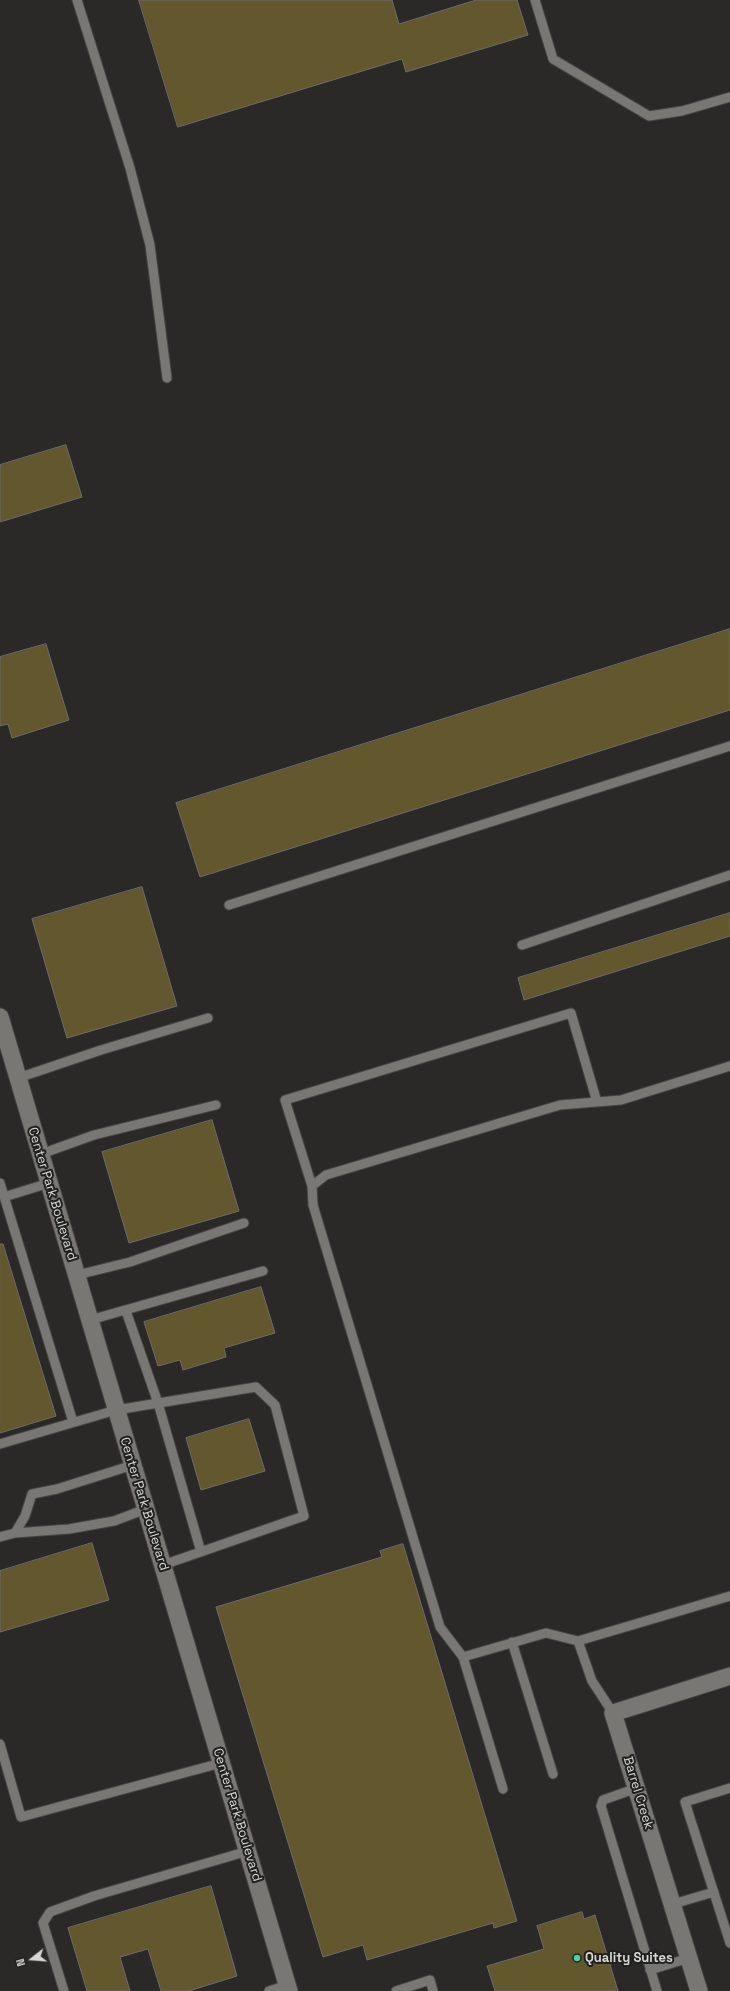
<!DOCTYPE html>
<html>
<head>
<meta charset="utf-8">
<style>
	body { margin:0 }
	#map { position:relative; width:730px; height:1991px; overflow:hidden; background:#2a2927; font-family:"Space Grotesk",sans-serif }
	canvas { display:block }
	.north { position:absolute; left:12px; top:1939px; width:40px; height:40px; -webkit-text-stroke:3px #20201d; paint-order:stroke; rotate:253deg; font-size:11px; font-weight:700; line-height:16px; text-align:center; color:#d7d7d5 }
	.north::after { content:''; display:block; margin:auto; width:14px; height:18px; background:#d7d7d5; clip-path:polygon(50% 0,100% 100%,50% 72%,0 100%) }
</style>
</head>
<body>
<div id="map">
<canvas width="730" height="1991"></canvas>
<div class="north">N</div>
</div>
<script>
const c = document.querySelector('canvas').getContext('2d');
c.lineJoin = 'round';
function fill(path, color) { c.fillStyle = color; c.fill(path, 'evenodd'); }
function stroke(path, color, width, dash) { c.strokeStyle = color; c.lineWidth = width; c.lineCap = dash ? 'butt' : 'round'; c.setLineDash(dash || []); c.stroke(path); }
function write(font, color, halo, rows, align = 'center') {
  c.font = font + ' "Space Grotesk",sans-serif'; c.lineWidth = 4; c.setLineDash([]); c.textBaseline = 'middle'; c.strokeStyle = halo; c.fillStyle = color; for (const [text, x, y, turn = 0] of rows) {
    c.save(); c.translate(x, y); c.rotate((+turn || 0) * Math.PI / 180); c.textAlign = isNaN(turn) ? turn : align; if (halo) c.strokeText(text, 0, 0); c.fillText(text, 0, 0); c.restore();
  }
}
const building = new Path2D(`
	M139 0H392L399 24 476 0H517L528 35 406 72 402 59 178 127Z
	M66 445 82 497 0 522V465Z
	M730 629V710L200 877 176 803Z
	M46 644 69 720 12 738 8 724 0 726V657Z
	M142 887 177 1006 67 1038 32 919Z
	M730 913V936L524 1000 518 978Z
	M212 1120 239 1211 129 1243 102 1152Z
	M0 1244H3L56 1416 0 1433Z
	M261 1287 275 1333 224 1348 226 1357 183 1370 180 1360 158 1366 144 1322Z
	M249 1419 265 1471 201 1490 186 1438Z
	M92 1543 109 1600 0 1632V1571Z
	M403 1544 517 1921 494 1928 493 1923 367 1960 363 1945 323 1957 216 1607 382 1557 380 1551Z
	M211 1886 237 1976 189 1991H161L148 1949 120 1957 130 1991H87L68 1928Z
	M582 1912 584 1919 595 1915 618 1991H495L487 1966 544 1949 537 1926Z`);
const service = new Path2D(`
	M77 0 130 168 150 245 167 378
	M535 0 553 59 649 116 682 111 730 97
	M229 905 730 746
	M522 945 730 875
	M730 1066 621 1100 560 1105 326 1175 312 1186 313 1205 440 1627 463 1657 546 1633 578 1641 730 1596
	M18 1078 101 1050 208 1018
	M41 1154 94 1135 216 1105
	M0 1183 73 1422
	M312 1186 285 1100 571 1013 597 1102
	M4 1197 49 1183
	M77 1275 130 1262 244 1223
	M126 1311 158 1403 201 1552
	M90 1320 263 1271
	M0 1444 116 1410 256 1387 275 1405 304 1516 163 1565
	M15 1533 69 1529 114 1521 146 1509
	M0 1537 15 1533 25 1516 32 1494 57 1489 133 1465
	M578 1641 592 1681 613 1713
	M512 1642 553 1774
	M463 1657 503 1789
	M0 1744 21 1817 221 1763
	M637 1788 603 1800 601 1806 657 1991
	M730 1788 685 1802 730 1943
	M673 1904 714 1892
	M650 1970 689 1958
	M64 1991 43 1923 50 1912 94 1896 248 1851
	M269 1991 287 1985
	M396 1991 430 1980 433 1991`);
const minor = new Path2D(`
	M0 1017 289 1991
	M699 1991 613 1713 730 1676`);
const markers = [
	[577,1958,4,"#45d49f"]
];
const streetNames = [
	["Center Park Boulevard",52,1194,73],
	["Center Park Boulevard",144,1504,73],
	["Barrel Creek",638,1793,73],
	["Center Park Boulevard",237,1815,73]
];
const poiNames = [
	["Quality Suites",585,1958]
];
fill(building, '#63572e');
stroke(building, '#6d6c6a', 1);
stroke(service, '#464543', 11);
stroke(minor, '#464543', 19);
stroke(service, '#787774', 9);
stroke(minor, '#787774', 17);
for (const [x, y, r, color] of markers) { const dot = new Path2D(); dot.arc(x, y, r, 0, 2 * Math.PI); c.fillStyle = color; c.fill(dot); stroke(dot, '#20201d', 1.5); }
write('13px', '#d7d7d5', '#20201d', streetNames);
write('bold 13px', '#d7d7d5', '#20201d', poiNames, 'left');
</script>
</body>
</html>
